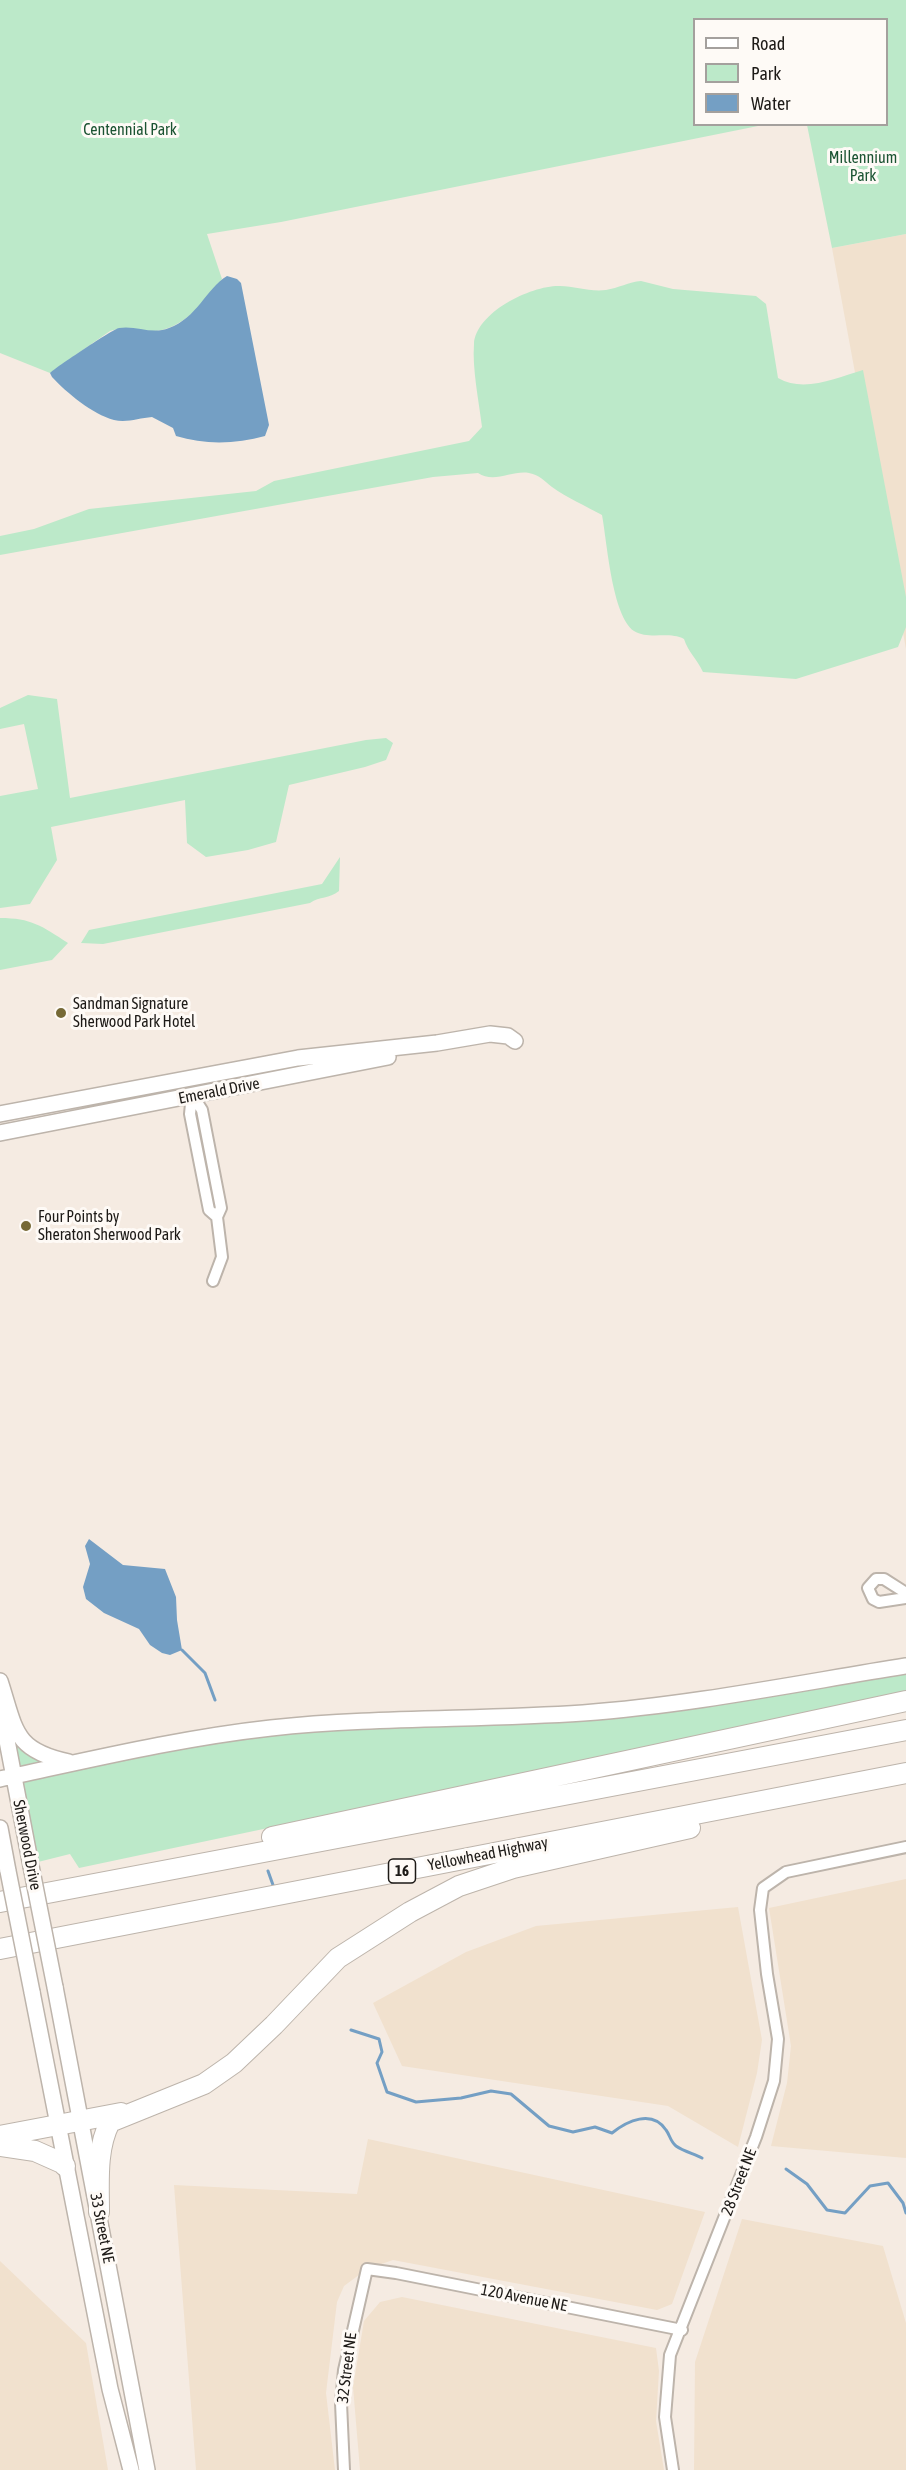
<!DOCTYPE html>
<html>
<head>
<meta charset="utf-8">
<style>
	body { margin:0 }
	#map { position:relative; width:906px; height:2470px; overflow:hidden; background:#f5ebe2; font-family:"Asap Condensed",sans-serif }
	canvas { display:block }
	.legend { position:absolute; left:693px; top:18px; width:195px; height:108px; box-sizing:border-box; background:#fefaf6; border:2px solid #a4a09d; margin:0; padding:8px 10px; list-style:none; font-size:18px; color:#1d1a17 }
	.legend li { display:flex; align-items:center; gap:12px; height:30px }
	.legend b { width:30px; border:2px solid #a4a09d }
</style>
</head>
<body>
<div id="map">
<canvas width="906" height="2470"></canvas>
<ul class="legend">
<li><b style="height:8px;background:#fff"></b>Road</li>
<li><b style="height:16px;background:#bce9c9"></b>Park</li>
<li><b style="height:16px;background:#749fc4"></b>Water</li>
</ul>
</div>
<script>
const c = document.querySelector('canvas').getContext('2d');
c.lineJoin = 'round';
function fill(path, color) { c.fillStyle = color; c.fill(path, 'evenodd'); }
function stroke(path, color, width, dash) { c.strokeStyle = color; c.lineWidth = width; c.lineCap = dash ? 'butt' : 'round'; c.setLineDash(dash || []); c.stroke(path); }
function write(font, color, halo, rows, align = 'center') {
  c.font = font + ' "Asap Condensed",sans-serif'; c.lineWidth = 6; c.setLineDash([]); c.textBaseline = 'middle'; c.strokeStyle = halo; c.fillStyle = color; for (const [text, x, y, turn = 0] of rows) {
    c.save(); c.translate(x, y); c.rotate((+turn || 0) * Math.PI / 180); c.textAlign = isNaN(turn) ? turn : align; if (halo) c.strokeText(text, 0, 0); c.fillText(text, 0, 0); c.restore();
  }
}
const industrial = new Path2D(`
	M906 234V649L832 248Z
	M906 1879V2158L771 2146 787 2083 791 2046 769 1908Z
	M738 1907 762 2040 757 2073 738 2147 668 2106 402 2066 373 2003 466 1952 536 1926Z
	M368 2139 705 2212 672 2304 657 2310 393 2260 367 2269 344 2286 337 2302 326 2393 335 2470H196L174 2185 357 2194Z
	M742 2219 883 2246 906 2323V2470H694L695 2362Z
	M0 2261 86 2343 108 2470H0Z
	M402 2297 656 2348 659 2371 656 2421 664 2470H360L353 2387 364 2321 380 2302Z`);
const green = new Path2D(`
	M0 0H906V234L832 248 807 125 886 124V20H694V124L763 125 281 222 207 234 222 279C206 301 182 331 152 331 137 331 124 326 110 331L50 373 0 353Z
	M641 281 673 289 756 296 766 304 778 378C804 393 836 378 863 370L906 597V627L898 647 796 679 703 672C697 659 688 652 684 639 669 631 648 640 634 631 612 616 607 542 602 515 586 506 567 498 552 487 544 481 540 475 529 473 512 470 494 484 478 473L433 477 0 555V536L34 529 89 509 256 491 274 481 469 441 482 427C479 402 472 368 474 344 476 312 532 285 560 286 575 286 589 292 606 290 618 288 629 282 641 281Z
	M28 695 57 699 70 798 366 740 386 738 393 743 386 760 365 767 289 785 276 842 248 850 206 857 187 843 185 800 51 827 57 860 30 904 0 908V796L38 789 24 724 0 729V708Z
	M340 857 339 891C329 899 320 896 310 903L103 944 81 943 89 930 322 884Z
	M0 918C31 918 42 926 68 943L52 960 0 970Z
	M906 1673V1693L79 1868 70 1854 38 1862 22 1787 24 1783 35 1777 258 1735 429 1724Z
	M11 1723 39 1759V1762L20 1766 18 1765Z`);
const water = new Path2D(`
	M227 276 237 279 241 283 269 425 265 436C236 444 205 445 176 436L173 428 152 417C139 418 127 423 114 420 92 414 67 393 52 377L50 373C55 368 113 329 119 328 136 325 152 335 169 328 197 318 206 289 227 276Z
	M89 1539 123 1565 165 1569 176 1597 177 1620 182 1650 170 1655 162 1653 150 1645 139 1629 104 1613 86 1599 83 1587 90 1564 85 1546Z`);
const stream = new Path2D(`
	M182 1650 205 1673 215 1700
	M268 1871 273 1885
	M351 2030 379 2039 382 2052 377 2063 387 2092 416 2102 461 2098 491 2091 511 2094 549 2126 573 2132 595 2127 612 2133C627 2121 652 2109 666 2130 670 2135 670 2141 676 2146 683 2151 694 2154 702 2158
	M786 2169 807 2184 827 2210 845 2213 870 2186 888 2183 903 2203 906 2213`);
const street = new Path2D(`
	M192 1094 190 1114 209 1210 217 1217
	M193 1096 202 1110 221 1208 217 1217 222 1257 213 1281
	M906 1593 884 1579H876L868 1588 873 1599 879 1602 906 1598
	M344 2470 341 2403 344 2370 367 2269 396 2273 682 2330
	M673 2470 665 2417 670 2355 756 2137 774 2081 778 2039 767 1974 760 1910 763 1888 786 1872 906 1847`);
const secondary = new Path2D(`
	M0 1114 298 1058 437 1043 490 1034 508 1036 515 1041
	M0 1133 388 1057
	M0 1681C16 1730 13 1750 69 1762
	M0 1704 31 1866
	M0 1779C89 1760 180 1738 271 1728 375 1717 479 1720 583 1713 691 1705 799 1683 906 1666
	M0 1828 8 1871
	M55 1987 147 2470
	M32 1992 110 2389 131 2470`);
const highway = new Path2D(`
	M272 1837 906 1701
	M0 1902 906 1730
	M0 1949 906 1773
	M0 2136 121 2113
	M0 2146 35 2151 62 2163 65 2166
	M99 2212C99 2182 96 2149 110 2122L204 2084 234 2063 274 2025 338 1958 410 1912 459 1886 513 1868 690 1828`);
const secondaryBridge = new Path2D(`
	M31 1866 55 1987
	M8 1871 32 1992`);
const markers = [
	[61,1013,6,"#766936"],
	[26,1226,6,"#766936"]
];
const shields = [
	[402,1871,27]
];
const shieldNames = [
	["16",402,1871]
];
const parkNames = [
	["Centennial Park",130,130],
	["Millennium",863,158],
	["Park",863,176]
];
const poiNames = [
	["Sandman Signature",73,1004],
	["Sherwood Park Hotel",73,1022],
	["Four Points by",38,1217],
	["Sheraton Sherwood Park",38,1235]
];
const streetNames = [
	["Emerald Drive",219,1091,-11],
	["Sherwood Drive",27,1845,79],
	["Yellowhead Highway",488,1854,-11],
	["28 Street NE",739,2182,-69],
	["33 Street NE",102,2228,79],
	["120 Avenue NE",524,2298,11],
	["32 Street NE",347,2368,-83]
];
fill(industrial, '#f1e1ce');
fill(green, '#bce9c9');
fill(water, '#749fc4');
stroke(stream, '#749fc4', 3);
stroke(street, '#bdb4ab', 14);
stroke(secondary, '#bdb4ab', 18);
stroke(highway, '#bdb4ab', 22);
stroke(street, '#fff', 10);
stroke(secondary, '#fff', 15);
stroke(highway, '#fff', 20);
stroke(secondaryBridge, '#bdb4ab', 18, []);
stroke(secondaryBridge, '#fff', 15);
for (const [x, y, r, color] of markers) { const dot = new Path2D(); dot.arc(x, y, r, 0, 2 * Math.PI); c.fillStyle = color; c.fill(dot); stroke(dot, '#fefaf6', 2); }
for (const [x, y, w] of shields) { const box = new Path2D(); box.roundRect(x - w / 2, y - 12, w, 24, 4.5); c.fillStyle = '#fefaf6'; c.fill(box); stroke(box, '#1d1a17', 1.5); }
write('bold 15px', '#1d1a17', null, shieldNames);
write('16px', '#1b5332', '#fefaf6', parkNames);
write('16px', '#1d1a17', '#fefaf6', poiNames, 'left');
write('16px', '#1d1a17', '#fefaf6', streetNames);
</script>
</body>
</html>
